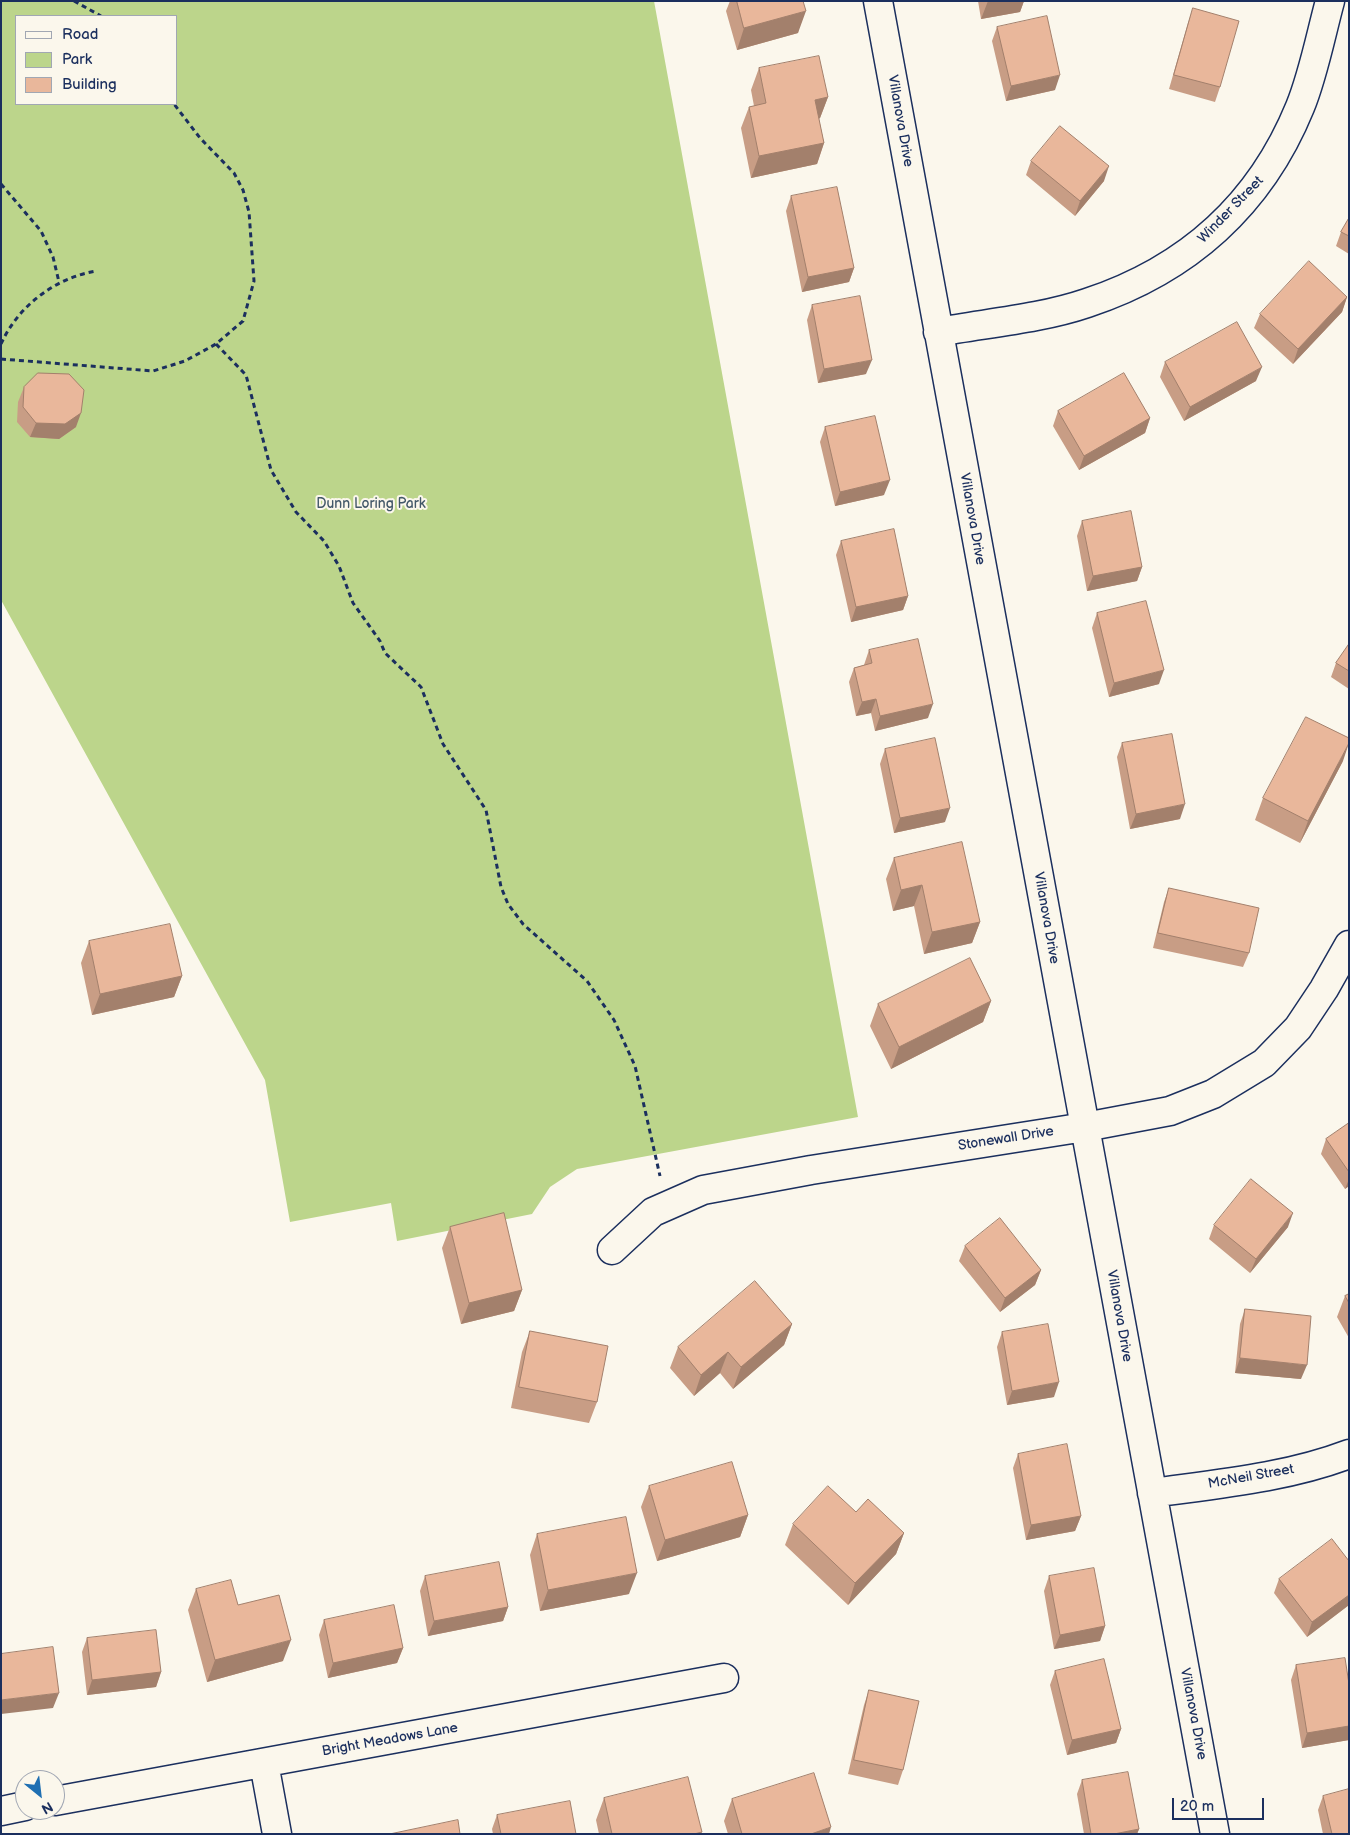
<!DOCTYPE html>
<html>
<head>
<meta charset="utf-8">
<style>
	body { margin:0 }
	#map { position:relative; width:1350px; height:1835px; overflow:hidden; background:#fbf7ec; font-family:"Balsamiq Sans",sans-serif }
	canvas { display:block }
	.frame { position:absolute; inset:0; border:2px solid #1b2f5e; pointer-events:none }
	.legend { position:absolute; left:15px; top:15px; width:162px; height:90px; box-sizing:border-box; background:#fbf7ec; border:1px solid #a1a7b3; margin:0; padding:6px 9px; list-style:none; font-size:15px; color:#1b2f5e }
	.legend li { display:flex; align-items:center; gap:10px; height:25px }
	.legend b { width:25px; border:1px solid #a1a7b3 }
	.north { position:absolute; left:15px; top:1770px; width:50px; height:50px; box-sizing:border-box; background:#fbf7ec; border:1px solid #a1a7b3; border-radius:50%; rotate:151deg; font-size:14px; font-weight:700; line-height:20px; text-align:center; color:#1b2f5e }
	.north::after { content:''; display:block; margin:auto; width:18px; height:22px; background:#1f6fb2; clip-path:polygon(50% 0,100% 100%,50% 72%,0 100%) }
	.scale { position:absolute; left:1172px; top:1798px; width:92px; height:22px; box-sizing:border-box; border:2px solid #1b2f5e; border-top:0; padding-left:6px; font-size:15px; line-height:18px; white-space:nowrap; color:#1b2f5e; -webkit-text-stroke:4px #fbf7ec; paint-order:stroke }
</style>
</head>
<body>
<div id="map">
<canvas width="1350" height="1835"></canvas>
<div class="frame"></div>
<ul class="legend">
<li><b style="height:6px;background:#fbf7ec"></b>Road</li>
<li><b style="height:14px;background:#bcd58b"></b>Park</li>
<li><b style="height:14px;background:#e9b79b"></b>Building</li>
</ul>
<div class="north">N</div>
<div class="scale">20 m</div>
</div>
<script>
const c = document.querySelector('canvas').getContext('2d');
c.lineJoin = 'round';
function fill(path, color) { c.fillStyle = color; c.fill(path, 'evenodd'); }
function stroke(path, color, width, dash) { c.strokeStyle = color; c.lineWidth = width; c.lineCap = dash ? 'butt' : 'round'; c.setLineDash(dash || []); c.stroke(path); }
function write(font, color, halo, rows, align = 'center') {
  c.font = font + ' "Balsamiq Sans",sans-serif'; c.lineWidth = 4; c.setLineDash([]); c.textBaseline = 'middle'; c.strokeStyle = halo; c.fillStyle = color; for (const [text, x, y, turn = 0] of rows) {
    c.save(); c.translate(x, y); c.rotate((+turn || 0) * Math.PI / 180); c.textAlign = isNaN(turn) ? turn : align; if (halo) c.strokeText(text, 0, 0); c.fillText(text, 0, 0); c.restore();
  }
}
const green = new Path2D(`
	M1 1H654L858 1117 577 1169 550 1187 532 1214 397 1241 391 1203 290 1222 265 1080 1 600ZM16 16H176V104H16Z`);
const path = new Path2D(`
	M74 1 101 16
	M1 184 41 231 53 257 59 282
	M1 344C18 306 55 278 96 271
	M216 344 246 375 271 470 296 512 324 541 339 566 353 603 380 641 385 653 421 687 443 744 486 810 501 887 508 904 523 924 587 981 614 1020 635 1066 660 1176
	M1 359 153 371 185 361 216 344 243 321 254 281 249 212 243 190 234 173 200 138 174 104`);
const street = new Path2D(`
	M878 1 1215 1834
	M938 332C987 323 1040 319 1087 303 1187 270 1260 205 1300 107 1313 76 1321 34 1330 1
	M612 1250 653 1212 703 1190 811 1170 1085 1127 1170 1111 1213 1094 1264 1063 1298 1028 1324 989 1349 945
	M1152 1493C1217 1484 1286 1478 1349 1454
	M264 1763 277 1834
	M55 1801 724 1678
	M1 1811 25 1806`);
const wall = new Path2D(`
	M730 1H803L798 33 737 50 726 11Z
	M978 1H1024L1020 12 981 19Z
	M1193 8 1220 87 1215 102 1169 89 1188 23Z
	M997 27 1055 90 1006 101 992 41Z
	M759 68 828 97 820 118 819 119 824 143 817 164 751 178 741 128 749 107 754 106 751 90Z
	M1031 161 1104 181 1075 216 1026 175Z
	M791 196 854 268 849 282 802 292 786 211Z
	M1349 218V254L1336 246 1341 232Z
	M1347 297 1342 312 1293 364 1254 328 1260 314Z
	M812 305 866 374 818 383 807 320Z
	M1165 362 1256 381 1184 421 1160 377Z
	M24 387 76 427 59 439 30 437 17 422 18 402Z
	M1058 411 1150 418 1145 433 1079 470 1053 426Z
	M825 427 884 495 835 506 820 442Z
	M1082 521 1142 567 1137 581 1087 591 1077 536Z
	M841 541 908 596 903 610 851 622 836 555Z
	M1097 613 1159 684 1109 697 1092 628Z
	M1349 644V689L1331 677 1336 663Z
	M869 650 928 718 875 731 871 713 856 716 849 682 854 668 864 665Z
	M1122 743 1180 819 1130 829 1117 757Z
	M885 749 945 822 894 833 880 764Z
	M1343 761 1300 843 1255 820 1263 798Z
	M894 858 980 922 972 943 924 954 914 906 893 911 886 879Z
	M1169 888 1249 953 1243 967 1153 948 1164 902Z
	M89 941 182 976 174 997 92 1015 81 963Z
	M991 1001 983 1022 891 1069 870 1026 878 1004Z
	M1349 1123V1186L1345 1189 1321 1154 1326 1139Z
	M1214 1225 1288 1227 1250 1273 1209 1239Z
	M450 1227 522 1290 514 1311 461 1324 442 1248Z
	M965 1246 1041 1270 1035 1285 1000 1312 959 1261Z
	M1349 1294V1338L1337 1317 1345 1296Z
	M1245 1309 1301 1379 1235 1373 1240 1324Z
	M792 1324 784 1345 733 1389 720 1373 694 1396 670 1368 678 1347Z
	M530 1331 597 1402 589 1423 511 1408 522 1352Z
	M1002 1332 1054 1397 1007 1405 997 1347Z
	M1018 1454 1081 1516 1075 1531 1026 1540 1013 1468Z
	M649 1486 748 1515 740 1537 657 1561 641 1507Z
	M856 1512 904 1533 896 1554 848 1605 785 1545 793 1524Z
	M537 1534 629 1594 540 1611 530 1555Z
	M1349 1561V1605L1307 1637 1274 1593 1279 1579Z
	M425 1576 508 1607 503 1621 428 1636 420 1591Z
	M1049 1576 1105 1626 1100 1641 1054 1649 1044 1591Z
	M196 1589 283 1661 207 1682 188 1610Z
	M324 1620 403 1648 397 1663 328 1678 319 1635Z
	M87 1638 161 1672 156 1687 87 1695 82 1652Z
	M1296 1665 1349 1684V1740L1302 1748 1291 1680Z
	M1055 1671 1121 1729 1116 1743 1067 1755 1050 1685Z
	M869 1690 903 1770 898 1785 848 1774 864 1705Z
	M1082 1780 1139 1829 1137 1834H1084L1077 1794Z
	M1323 1796 1349 1834H1323L1318 1810Z
	M604 1798 702 1832 701 1834H599L596 1820Z
	M732 1799 829 1834H728L724 1821Z
	M497 1815 576 1834H493L492 1829Z`);
const shadedWall = new Path2D(`
	M988 1H1024L1020 12 981 19Z
	M806 11 798 33 737 50 744 28Z
	M1060 75 1055 90 1006 101 1011 86Z
	M828 97 820 118 808 121 815 100Z
	M824 143 817 164 751 178 759 156Z
	M1109 166 1104 181 1075 216 1080 201Z
	M854 268 849 282 802 292 808 277Z
	M1347 297 1342 312 1293 364 1298 349Z
	M872 360 866 374 818 383 824 369Z
	M1262 367 1256 381 1184 421 1190 407Z
	M81 413 76 427 59 439 30 437 36 423Z
	M1150 418 1145 433 1079 470 1084 456Z
	M890 480 884 495 835 506 840 492Z
	M1142 567 1137 581 1087 591 1093 576Z
	M908 596 903 610 851 622 856 607Z
	M1164 670 1159 684 1109 697 1114 683Z
	M876 699 871 713 856 716 862 702Z
	M933 704 928 718 875 731 880 716Z
	M1349 743 1343 761 1300 843 1308 821Z
	M1185 804 1180 819 1130 829 1136 814Z
	M950 808 945 822 894 833 900 818Z
	M922 885 914 906 893 911 901 890Z
	M980 922 972 943 924 954 932 932Z
	M182 976 174 997 92 1015 100 994Z
	M991 1001 983 1022 891 1069 899 1047Z
	M1349 1179V1186L1345 1189Z
	M1293 1213 1288 1227 1250 1273 1256 1259Z
	M1041 1270 1035 1285 1000 1312 1005 1298Z
	M522 1290 514 1311 461 1324 469 1303Z
	M792 1324 784 1345 733 1389 741 1367Z
	M728 1352 720 1373 694 1396 701 1375Z
	M1240 1358 1307 1365 1301 1379 1235 1373Z
	M1059 1382 1054 1397 1007 1405 1012 1391Z
	M748 1515 740 1537 657 1561 665 1540Z
	M1081 1516 1075 1531 1026 1540 1031 1525Z
	M904 1533 896 1554 848 1605 855 1583Z
	M637 1573 629 1594 540 1611 548 1590Z
	M1349 1595V1605L1307 1637 1312 1622Z
	M508 1607 503 1621 428 1636 434 1621Z
	M1105 1626 1100 1641 1054 1649 1060 1635Z
	M291 1640 283 1661 207 1682 215 1660Z
	M403 1648 397 1663 328 1678 333 1663Z
	M161 1672 156 1687 87 1695 92 1680Z
	M59 1693 53 1708 1 1714V1700Z
	M1349 1726V1740L1302 1748 1307 1733Z
	M1121 1729 1116 1743 1067 1755 1072 1740Z
	M831 1827 829 1834H811Z
	M1139 1829 1137 1834H1114Z`);
const building = new Path2D(`
	M737 1H803L806 11 744 28Z
	M1193 8 1239 21 1220 87 1174 75Z
	M1047 16 1060 75 1011 86 997 27Z
	M819 56 828 97 815 100 824 143 759 156 749 107 766 103 759 68Z
	M1060 126 1109 166 1080 201 1031 161Z
	M837 187 854 268 808 277 791 196Z
	M1349 218V236L1341 232Z
	M1309 261 1347 297 1298 349 1260 314Z
	M860 296 872 360 824 369 812 305Z
	M1237 322 1262 367 1190 407 1165 362Z
	M38 373 69 374 84 390 81 413 65 424 36 423 23 407 24 387Z
	M1124 373 1150 418 1084 456 1058 411Z
	M875 416 890 480 840 492 825 427Z
	M1131 511 1142 567 1093 576 1082 521Z
	M894 529 908 596 856 607 841 541Z
	M1146 601 1164 670 1114 683 1097 613Z
	M918 639 933 704 880 716 876 699 862 702 854 668 872 663 869 650Z
	M1349 644V671L1336 663Z
	M1306 717 1349 738V743L1308 821 1263 798Z
	M1172 734 1185 804 1136 814 1122 743Z
	M935 738 950 808 900 818 885 749Z
	M962 842 980 922 932 932 922 885 901 890 894 858Z
	M1169 888 1259 908 1249 953 1158 933Z
	M170 924 182 976 100 994 89 941Z
	M970 958 991 1001 899 1047 878 1004Z
	M1349 1123V1172L1326 1139Z
	M1251 1179 1293 1213 1256 1259 1214 1225Z
	M504 1213 522 1290 469 1303 450 1227Z
	M1000 1218 1041 1270 1005 1298 965 1246Z
	M755 1281 792 1324 741 1367 728 1352 701 1375 678 1347Z
	M1349 1294V1303L1345 1296Z
	M1245 1309 1311 1316 1307 1365 1240 1358Z
	M1048 1324 1059 1382 1012 1391 1002 1332Z
	M530 1331 608 1346 597 1402 519 1387Z
	M1067 1444 1081 1516 1031 1525 1018 1454Z
	M732 1462 748 1515 665 1540 649 1486Z
	M828 1486 856 1512 868 1499 904 1533 855 1583 793 1524Z
	M626 1517 637 1573 548 1590 537 1534Z
	M1332 1539 1349 1561V1595L1312 1622 1279 1579Z
	M499 1562 508 1607 434 1621 425 1576Z
	M1094 1568 1105 1626 1060 1635 1049 1576Z
	M231 1580 238 1605 279 1595 291 1640 215 1660 196 1589Z
	M394 1605 403 1648 333 1663 324 1620Z
	M156 1630 161 1672 92 1680 87 1638Z
	M53 1647 59 1693 1 1700V1654Z
	M1345 1658 1349 1684V1726L1307 1733 1296 1665Z
	M1104 1659 1121 1729 1072 1740 1055 1671Z
	M869 1690 919 1701 903 1770 854 1760Z
	M1128 1772 1139 1829 1114 1834H1091L1082 1780Z
	M814 1773 831 1827 811 1834H742L732 1799Z
	M688 1777 702 1832 694 1834H612L604 1798Z
	M1349 1789V1834H1332L1323 1796Z
	M570 1801 576 1834H501L497 1815Z
	M458 1820 460 1834H390Z`);
const streetNames = [
	["Villanova Drive",900,121,80],
	["Winder Street",1231,210,-46],
	["Villanova Drive",972,519,80],
	["Villanova Drive",1046,918,80],
	["Stonewall Drive",1006,1139,-9],
	["Villanova Drive",1119,1316,80],
	["McNeil Street",1251,1477,-10],
	["Villanova Drive",1193,1714,79],
	["Bright Meadows Lane",390,1740,-10]
];
const parkNames = [
	["Dunn Loring Park",371,504]
];
fill(green, '#bcd58b');
stroke(street, '#1b2f5e', 31);
stroke(path, '#1b2f5e', 3, [5, 4]);
stroke(street, '#fbf7ec', 28);
fill(wall, '#c89d85');
fill(shadedWall, '#a3806c');
fill(building, '#e9b79b');
stroke(building, '#a3806c', 1);
write('14px', '#1b2f5e', '#fbf7ec', streetNames);
write('14px', '#435869', '#fbf7ec', parkNames);
</script>
</body>
</html>
